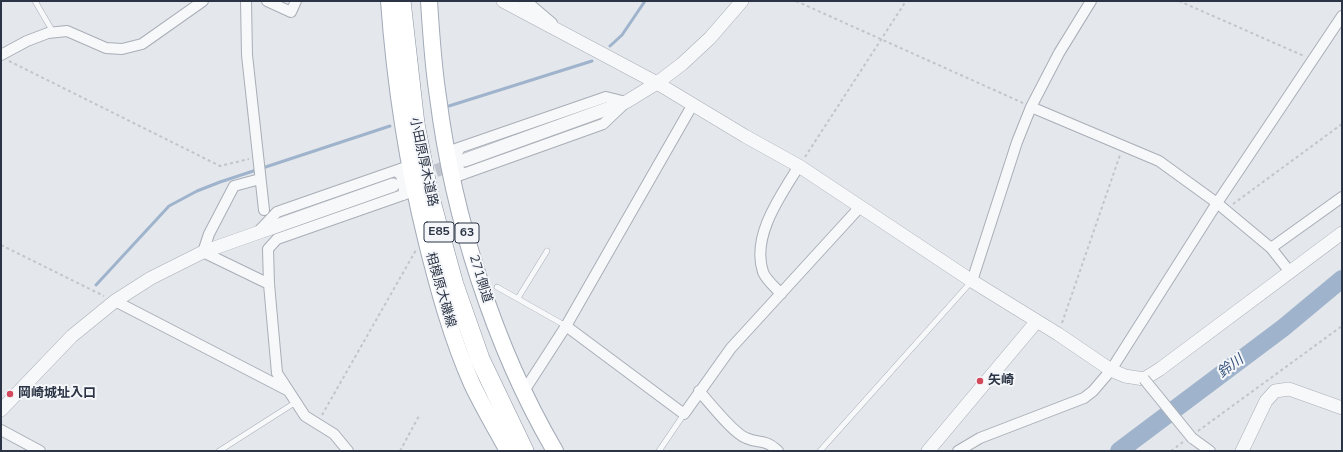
<!DOCTYPE html>
<html>
<head>
<meta charset="utf-8">
<style>
	body { margin:0 }
	#map { position:relative; width:1343px; height:452px; overflow:hidden; background:#e4e7ec; font-family:"Nunito Sans",sans-serif }
	canvas { display:block }
	.frame { position:absolute; inset:0; border:2px solid #2b3445; pointer-events:none }
</style>
</head>
<body>
<div id="map">
<canvas width="1343" height="452"></canvas>
<div class="frame"></div>
</div>
<script>
const c = document.querySelector('canvas').getContext('2d');
c.lineJoin = 'round';
function stroke(path, color, width, dash) { c.strokeStyle = color; c.lineWidth = width; c.lineCap = dash ? 'butt' : 'round'; c.setLineDash(dash || []); c.stroke(path); }
function write(font, color, halo, rows, align = 'center') {
  c.font = font + ' "Nunito Sans","Noto Sans JP",sans-serif'; c.lineWidth = 4; c.setLineDash([]); c.textBaseline = 'middle'; c.strokeStyle = halo; c.fillStyle = color; for (const [text, x, y, turn = 0] of rows) {
    c.save(); c.translate(x, y); c.rotate((+turn || 0) * Math.PI / 180); c.textAlign = isNaN(turn) ? turn : align; if (halo) c.strokeText(text, 0, 0); c.fillText(text, 0, 0); c.restore();
  }
}
const stream = new Path2D(`
	M610 46 622 35 645 1
	M449 106 592 61
	M96 285 169 206 197 191 220 182 390 126`);
const river = new Path2D(`
	M1119 451 1283 328 1342 279`);
const tertiaryTunnel = new Path2D(`
	M418 177 458 163`);
const path = new Path2D(`
	M796 1 1023 103
	M1179 1 1304 56
	M9 61 220 166 249 159
	M805 157 906 1
	M1233 204 1342 124
	M1 245 104 296
	M1062 323 1120 155
	M322 415 416 250
	M1198 431 1342 326
	M400 451 420 414
	M1171 451 1183 442`);
const service = new Path2D(`
	M35 1 53 32
	M497 287 566 326
	M518 298 547 251
	M219 451 296 402
	M659 451 684 414
	M820 451 971 282`);
const minor = new Path2D(`
	M246 1 247 55 264 210
	M267 1 291 12 296 1
	M524 1 532 6 552 23
	M1 55 27 41 48 33 67 31 106 48 122 49 142 44 203 1
	M1031 107 1159 161 1217 203 1271 248 1290 272
	M460 148 456 155 459 170 464 174
	M447 152 606 97 626 102
	M396 171 401 175 404 190 403 195
	M452 178 603 124 623 105
	M260 179 234 186 209 234 203 252 269 284
	M259 231 277 212 409 166
	M1271 248 1342 197
	M972 281 1017 142 1031 107 1059 53 1091 1
	M781 294C776 288 766 280 763 272 751 236 781 195 799 166
	M115 301 287 390
	M566 326 684 414 731 348 860 207
	M524 391 566 326 693 104
	M699 391C710 403 733 433 746 438 759 444 764 438 778 451
	M1 430 40 451
	M1192 438 1210 451
	M348 451 334 434 305 416 277 373 269 284 268 249 277 239 414 191
	M958 451 980 438 1084 398 1093 391 1111 370 1217 203 1342 16`);
const tertiary = new Path2D(`
	M503 1 657 83 745 136 799 166 972 281 1058 334 1111 370 1125 376 1144 379 1160 369 1342 233
	M465 160 626 102 657 83 682 64 710 38 742 1
	M1 410 72 336 115 301 151 278 203 252 393 185
	M928 451 1037 321
	M1242 451 1266 401 1275 391 1289 389 1342 408`);
const primary = new Path2D(`
	M389 1C395 83 407 163 427 243 439 291 452 339 472 384 483 407 496 429 508 451
	M429 1C431 33 433 65 438 97 453 216 494 347 555 451`);
const motorway = new Path2D(`
	M401 1 415 124 428 191 454 285 480 359 524 451`);
const minorBridge = new Path2D(`
	M1144 379 1192 438`);
const markers = [
	[980,381,4,"#d1495b"],
	[10,394,4,"#d1495b"]
];
const shields = [
	[439,232,30],
	[467,233,24]
];
const shieldNames = [
	["E85",439,232],
	["63",467,233]
];
const streetNames = [
	["小田原厚木道路",423,162,78],
	["271側道",480,279,73],
	["相模原大磯線",440,290,74]
];
const poiNames = [
	["矢崎",988,381],
	["岡崎城址入口",18,394]
];
const waterNames = [
	["鈴川",1231,367,-37]
];
stroke(stream, '#9fb4cc', 3);
stroke(river, '#9fb4cc', 18);
stroke(tertiaryTunnel, '#bfc3cb', 13, [13, 6]);
stroke(service, '#a9aeb7', 6);
stroke(minor, '#a9aeb7', 12);
stroke(tertiary, '#a9aeb7', 14);
stroke(primary, '#a3abb8', 18);
stroke(motorway, '#8b94a3', 20);
stroke(path, '#c2c5cb', 2, [3, 3]);
stroke(service, '#f7f8fa', 5);
stroke(minor, '#f7f8fa', 10);
stroke(tertiary, '#f7f8fa', 13);
stroke(primary, '#fff', 16);
stroke(motorway, '#fff', 19);
stroke(minorBridge, '#a9aeb7', 12, []);
stroke(minorBridge, '#f7f8fa', 10);
for (const [x, y, r, color] of markers) { const dot = new Path2D(); dot.arc(x, y, r, 0, 2 * Math.PI); c.fillStyle = color; c.fill(dot); stroke(dot, '#f4f6f9', 1.5); }
for (const [x, y, w] of shields) { const box = new Path2D(); box.roundRect(x - w / 2, y - 10, w, 20, 3); c.fillStyle = '#f4f6f9'; c.fill(box); stroke(box, '#2b3445', 1); }
write('bold 12px', '#2b3445', null, shieldNames);
write('13px', '#2b3445', '#f4f6f9', streetNames);
write('bold 13px', '#2b3445', '#f4f6f9', poiNames, 'left');
write('italic 14px', '#34527a', '#f4f6f9', waterNames);
</script>
</body>
</html>
